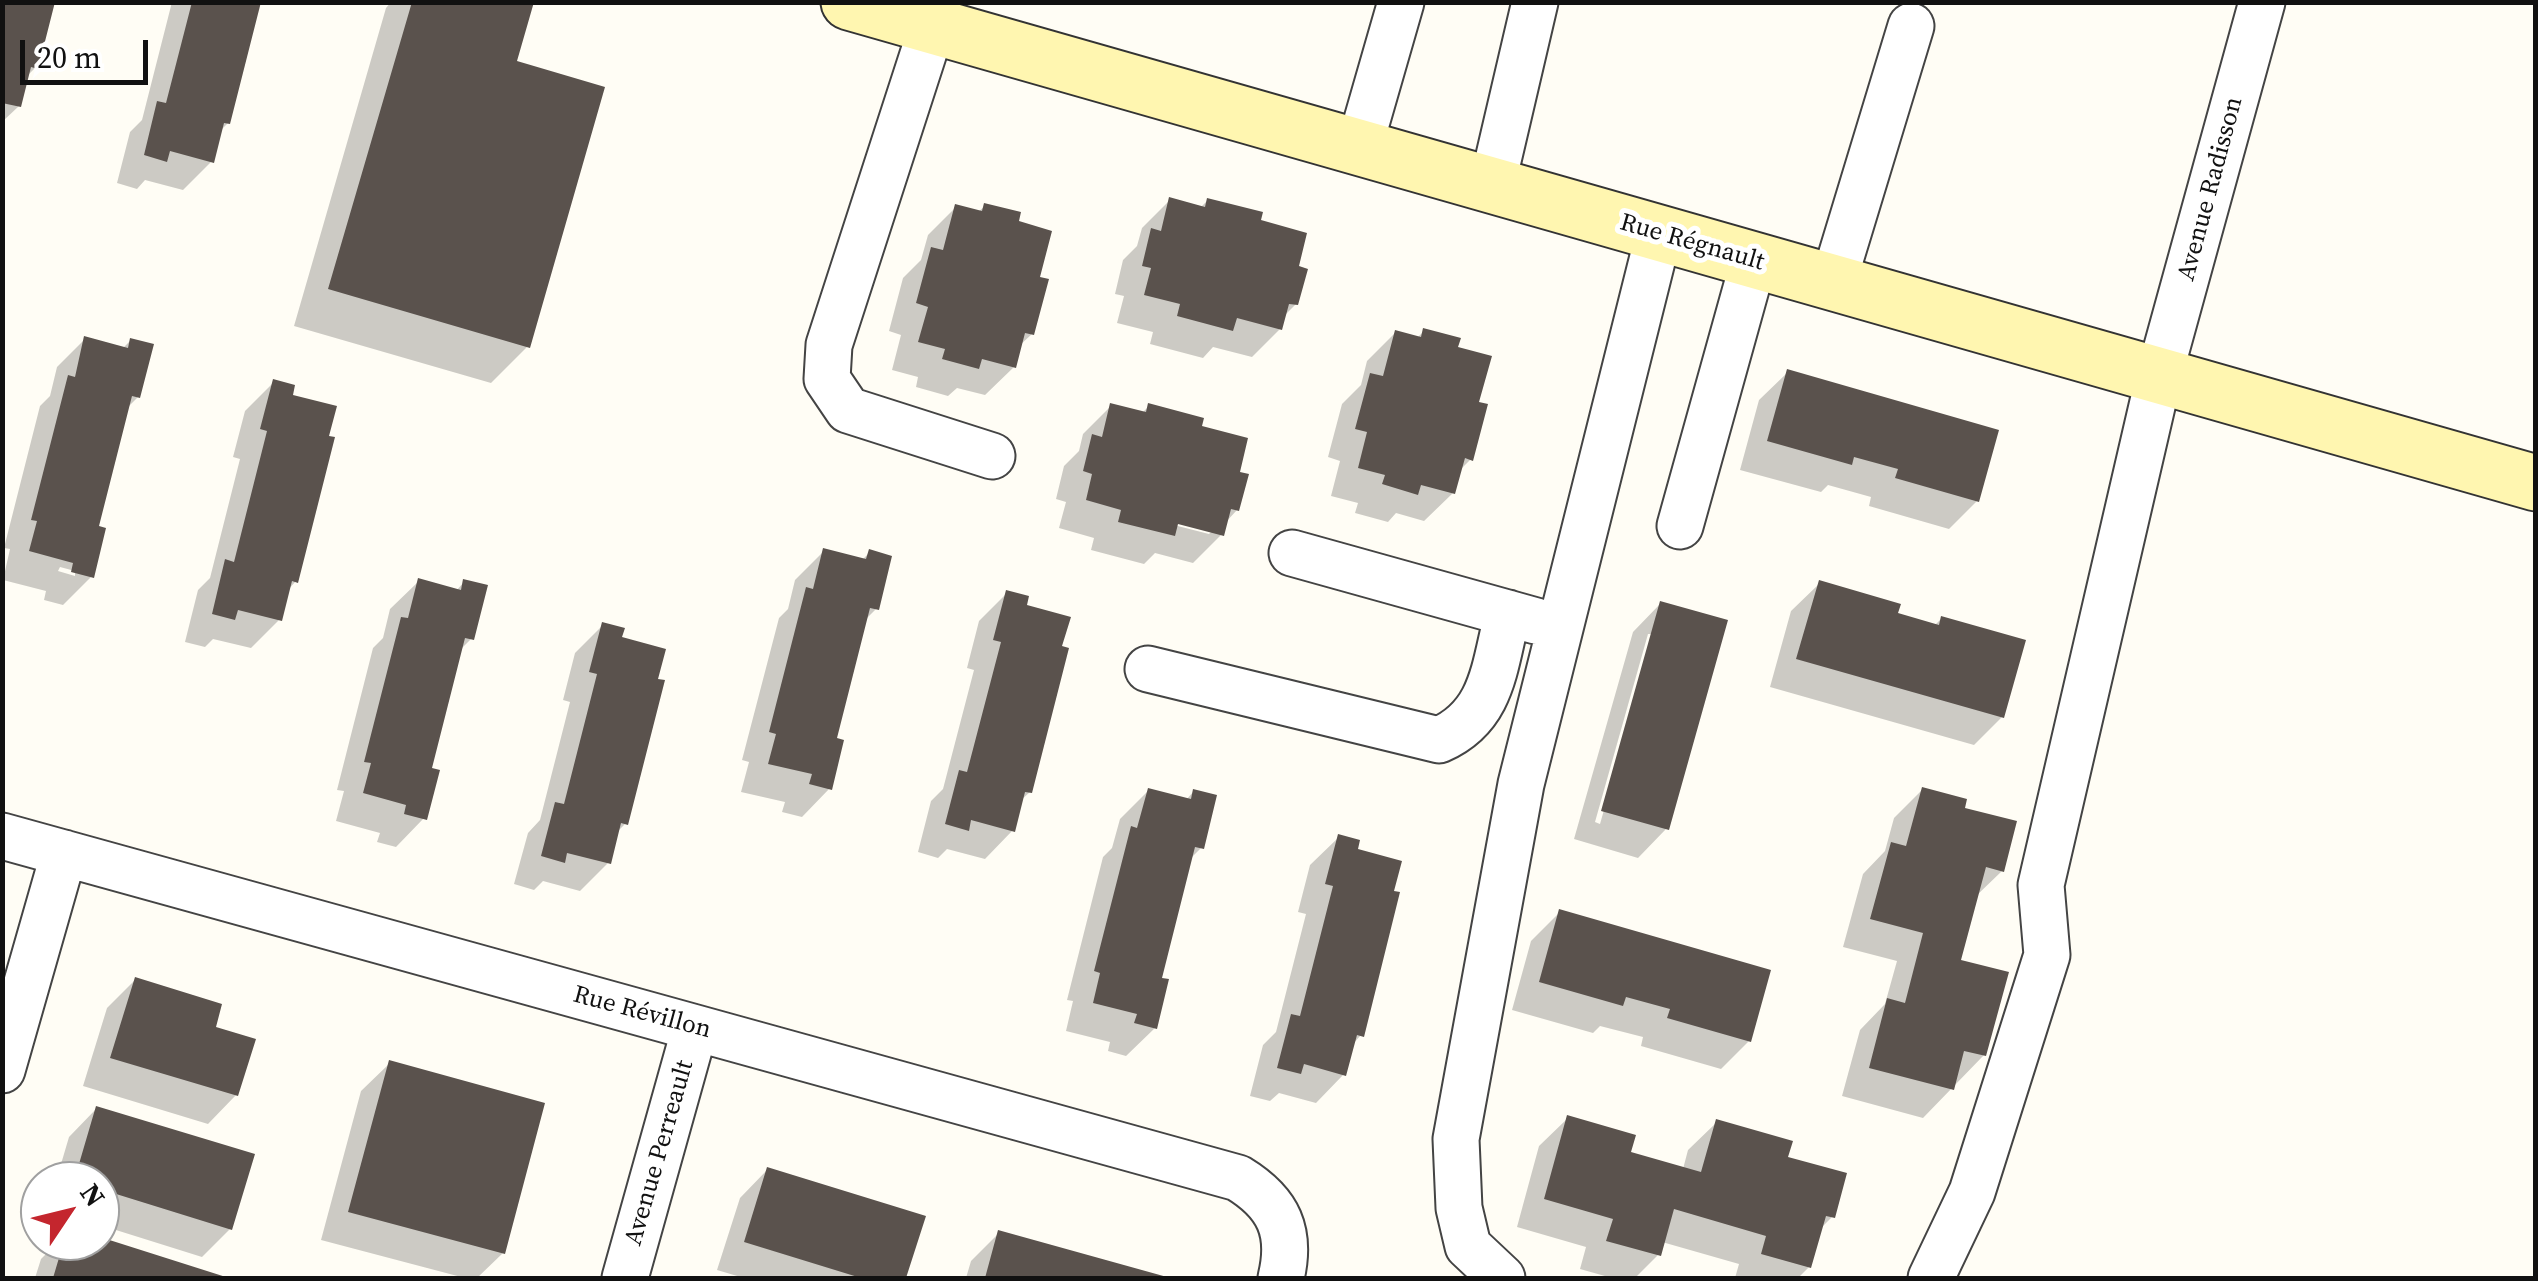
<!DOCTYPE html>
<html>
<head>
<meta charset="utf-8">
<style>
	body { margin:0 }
	#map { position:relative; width:2538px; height:1281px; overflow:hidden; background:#fffdf5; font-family:"Source Serif 4",serif }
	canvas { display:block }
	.frame { position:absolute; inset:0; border:5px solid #111; pointer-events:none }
	.north { position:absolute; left:20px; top:1161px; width:100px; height:100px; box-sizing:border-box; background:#fff; border:2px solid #a0a0a0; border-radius:50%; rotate:55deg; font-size:28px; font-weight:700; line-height:40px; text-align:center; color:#111 }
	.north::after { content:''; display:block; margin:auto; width:35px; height:45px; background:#c4262e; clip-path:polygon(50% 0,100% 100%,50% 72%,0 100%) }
	.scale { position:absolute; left:20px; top:40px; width:128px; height:45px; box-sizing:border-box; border:5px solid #111; border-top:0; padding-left:12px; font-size:30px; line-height:35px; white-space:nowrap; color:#111; -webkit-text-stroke:8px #fff; paint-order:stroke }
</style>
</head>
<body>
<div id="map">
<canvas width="2538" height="1281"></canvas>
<div class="frame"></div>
<div class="north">N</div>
<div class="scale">20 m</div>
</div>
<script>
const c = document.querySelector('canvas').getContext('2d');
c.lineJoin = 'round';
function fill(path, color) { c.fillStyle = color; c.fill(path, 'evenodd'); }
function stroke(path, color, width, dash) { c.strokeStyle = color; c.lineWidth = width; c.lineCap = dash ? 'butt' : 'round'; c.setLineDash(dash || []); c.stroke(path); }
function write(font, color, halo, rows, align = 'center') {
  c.font = font + ' "Source Serif 4",serif'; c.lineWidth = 10; c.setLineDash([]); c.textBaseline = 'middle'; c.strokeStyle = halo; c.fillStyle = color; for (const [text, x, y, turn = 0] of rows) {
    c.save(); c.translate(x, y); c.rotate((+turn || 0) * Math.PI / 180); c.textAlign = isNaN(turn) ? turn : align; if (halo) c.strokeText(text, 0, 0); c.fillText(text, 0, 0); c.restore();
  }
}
const shadow = new Path2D(`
	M2 2 36 67 26 77 19 106 2 122Z
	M172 2H259L228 123 219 132 211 162 183 190 145 180 137 189 117 183 130 132 142 120Z
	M391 2H529L514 63 528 346 491 383 294 326 386 8Z
	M1170 200 1200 208 1208 200 1259 222 1296 268V304L1283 317 1280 329 1252 357 1213 347 1203 358 1150 344 1153 332 1117 323 1124 296 1115 294 1123 260 1137 246 1142 228Z
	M985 206 1016 223 1037 278 1032 334 1019 346 1014 367 985 395 957 388 948 396 916 387 918 377 892 370 901 335 889 331 903 278 921 260 928 235 956 207 977 213Z
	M1424 331 1455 349 1476 404 1471 459 1458 472 1453 493 1424 521 1396 513 1388 522 1355 513 1358 503 1331 496 1340 461 1328 457 1342 404 1361 385 1367 361 1395 333 1417 338Z
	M85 339 122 349 131 340 138 397 126 409 96 528 91 577 63 605 44 600 46 591 3 580 10 549 4 548 40 406 50 396 57 367ZM60 567 75 571V576L58 571Z
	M1788 372 1977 501 1949 529 1869 506 1871 497 1828 485 1821 492 1740 470 1759 400Z
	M274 382 290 397 296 581 287 591 279 620 251 648 213 639 205 647 185 642 198 590 210 578 240 459 233 457 245 411Z
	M1111 406 1142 413 1149 406 1199 428 1237 473V510L1225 523 1222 534 1193 563 1155 553 1144 564 1091 550 1094 538 1059 528 1066 502 1056 499 1064 466 1079 451 1083 434ZM1167 518 1213 530 1209 534 1166 523Z
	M824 551 861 561 870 552 877 608 864 621 834 740 830 788 802 817 782 812 785 802 741 792 749 762 742 760 779 618 788 609 795 580Z
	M419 581 456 591 464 582 471 639 459 651 429 769 424 818 396 847 377 842 380 833 336 821 344 791 337 790 373 648 383 638 390 609Z
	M1820 583 1895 615 1934 626 1942 618 2002 717 1974 745 1770 687 1791 611Z
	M1007 593 1030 792 1020 801 1013 830 985 859 947 849 938 858 918 852 931 801 943 789 974 670 967 668 979 621Z
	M1661 603 1666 829 1638 858 1574 839 1633 632ZM1648 634H1654L1600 824 1595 822Z
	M603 625 619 639 625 824 616 833 609 862 580 891 543 881 534 890 514 884 528 833 540 820 570 702 563 700 575 653Z
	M1922 790 1962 809 2002 871 1975 897 1958 961 1984 1055 1923 1118 1842 1096 1860 1030 1885 1004 1897 961 1843 947 1863 874 1885 851 1894 818Z
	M1148 791 1186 800 1194 791 1201 848 1189 860 1159 979 1155 1028 1126 1056 1108 1051 1110 1042 1066 1031 1073 1001 1067 1000 1103 857 1112 848 1120 819Z
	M1339 837 1361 1035 1352 1045 1344 1074 1316 1103 1279 1093 1270 1101 1250 1096 1263 1045 1276 1032 1306 914 1298 912 1310 865Z
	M1560 912 1749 1041 1721 1069 1641 1046 1643 1037 1600 1026 1593 1033 1512 1010 1531 941Z
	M135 980 213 1028 236 1095 208 1124 83 1086 107 1008Z
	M390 1063 503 1253 477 1278H465L321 1240 361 1091Z
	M97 1108 230 1229 202 1257 100 1225V1181H56L69 1137Z
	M1568 1118 1628 1154 1683 1169 1688 1150 1717 1122 1785 1158 1832 1217 1819 1230 1809 1267 1798 1278H1735L1739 1264 1662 1242 1658 1255 1635 1278H1612L1580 1269 1586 1247 1517 1227 1539 1146Z
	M768 1169 922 1217 904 1278H744L717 1270 740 1198Z
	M999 1233 1162 1278H966L971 1261Z
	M100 1240 224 1278H35L41 1259 59 1241Z`);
const building = new Path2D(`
	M2 2H55L38 69 31 67 21 107 2 103Z
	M192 2H261L230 124 224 123 214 163 170 151 167 162 144 155 157 101 166 103Z
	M412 2H534L517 61 605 87 530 348 328 289Z
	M1169 197 1205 207 1207 198 1263 212 1261 220 1307 233 1299 266 1308 269 1298 305 1289 304 1282 330 1237 318 1233 331 1177 316 1180 304 1144 295 1151 268 1142 266 1151 228 1161 231Z
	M984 203 1021 212 1019 221 1052 231 1040 277 1049 279 1034 335 1025 333 1016 368 982 359 979 369 942 359 945 349 918 342 928 307 916 303 931 247 943 250 955 204 982 211Z
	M1423 328 1461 338 1458 347 1492 356 1479 402 1488 404 1473 461 1465 458 1455 494 1421 485 1418 495 1382 484 1385 475 1358 468 1367 432 1355 429 1370 373 1383 376 1395 330 1421 337Z
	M84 336 128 348 130 338 154 344 140 398 132 396 99 526 106 528 94 578 71 572 73 563 29 551 37 521 31 520 68 375 75 377Z
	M1787 369 1999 430 1979 502 1895 478 1898 469 1854 457 1852 465 1767 441Z
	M273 379 295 385 293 395 337 406 329 436 335 437 298 583 292 581 282 621 238 610 235 620 212 614 225 559 234 562 267 431 260 429Z
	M1110 403 1146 412 1148 403 1204 418 1202 426 1248 438 1240 472 1249 474 1239 511 1231 509 1224 536 1178 524 1175 536 1118 522 1121 510 1086 500 1092 474 1083 471 1092 434 1102 437Z
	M823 548 866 559 869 549 892 556 879 610 870 608 837 738 844 740 832 790 809 784 812 774 768 764 776 734 769 732 806 587 813 589Z
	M418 578 461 590 463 579 488 585 474 640 465 638 432 768 440 770 427 820 404 814 406 805 363 793 371 763 364 762 401 617 408 618Z
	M1819 580 1901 604 1898 613 1939 625 1941 616 2026 640 2004 718 1796 659Z
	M1006 590 1029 596 1027 605 1071 617 1062 646 1069 648 1032 793 1025 792 1015 832 971 820 969 831 945 824 959 770 967 772 1001 642 993 640Z
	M1660 601 1728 620 1669 830 1601 811Z
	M602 622 625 628 622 637 666 649 658 679 665 680 628 825 621 823 611 864 567 853 565 863 541 856 555 802 564 804 597 674 589 672Z
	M1922 787 1967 799 1965 808 2017 821 2004 872 1986 867 1961 960 2009 972 1986 1056 1964 1051 1954 1090 1869 1068 1887 998 1905 1003 1923 933 1870 919 1891 842 1906 846Z
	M1148 788 1191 799 1193 789 1217 795 1204 849 1195 847 1162 978 1169 979 1157 1029 1134 1023 1137 1014 1093 1003 1100 973 1094 971 1131 826 1137 828Z
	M1338 834 1360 840 1358 849 1402 861 1394 891 1400 892 1364 1037 1357 1035 1346 1076 1304 1064 1301 1074 1277 1068 1291 1014 1300 1016 1333 886 1325 884Z
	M1559 909 1771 970 1751 1042 1667 1018 1670 1009 1626 997 1623 1006 1539 982Z
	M135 977 222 1004 216 1027 256 1039 238 1096 110 1058Z
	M389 1060 545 1103 505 1254 348 1212Z
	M96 1106 255 1154 232 1230 100 1189V1181H74Z
	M1567 1115 1636 1135 1631 1152 1701 1172 1716 1119 1793 1141 1788 1157 1847 1173 1835 1218 1826 1216 1811 1268 1761 1254 1766 1236 1674 1209 1661 1256 1606 1241 1613 1219 1544 1199Z
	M767 1167 926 1216 906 1278H861L744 1242Z
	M998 1230 1167 1277V1278H985Z
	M100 1237 229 1278H53L64 1241H100Z`);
const street = new Path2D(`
	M932 27 829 345 827 379 848 410 992 456
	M1359 148 1401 2
	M1492 186 1535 2
	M1833 283 1911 26
	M1680 526 1754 260
	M1292 553 1536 621
	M1148 669 1439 740C1494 716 1494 665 1508 613
	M2 836 1238 1178C1279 1203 1292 1232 1281 1278
	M2 1070 64 853
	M625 1278 695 1028
	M1502 1278 1468 1246 1459 1208 1456 1139 1521 784 1659 233
	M1931 1278 1972 1192 2047 955 2041 885 2159 376 2262 2`);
const secondary = new Path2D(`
	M849 2 2536 483`);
const streetNames = [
	["Avenue Radisson",2211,189,-75],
	["Rue Régnault",1692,243,16],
	["Rue Révillon",642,1013,15],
	["Avenue Perreault",660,1153,-74]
];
fill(shadow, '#0003');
fill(building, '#5a524d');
stroke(street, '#444', 49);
stroke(secondary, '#333', 59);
stroke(street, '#fff', 45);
stroke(secondary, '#fff6b0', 55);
write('25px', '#111', '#fff', streetNames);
</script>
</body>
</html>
